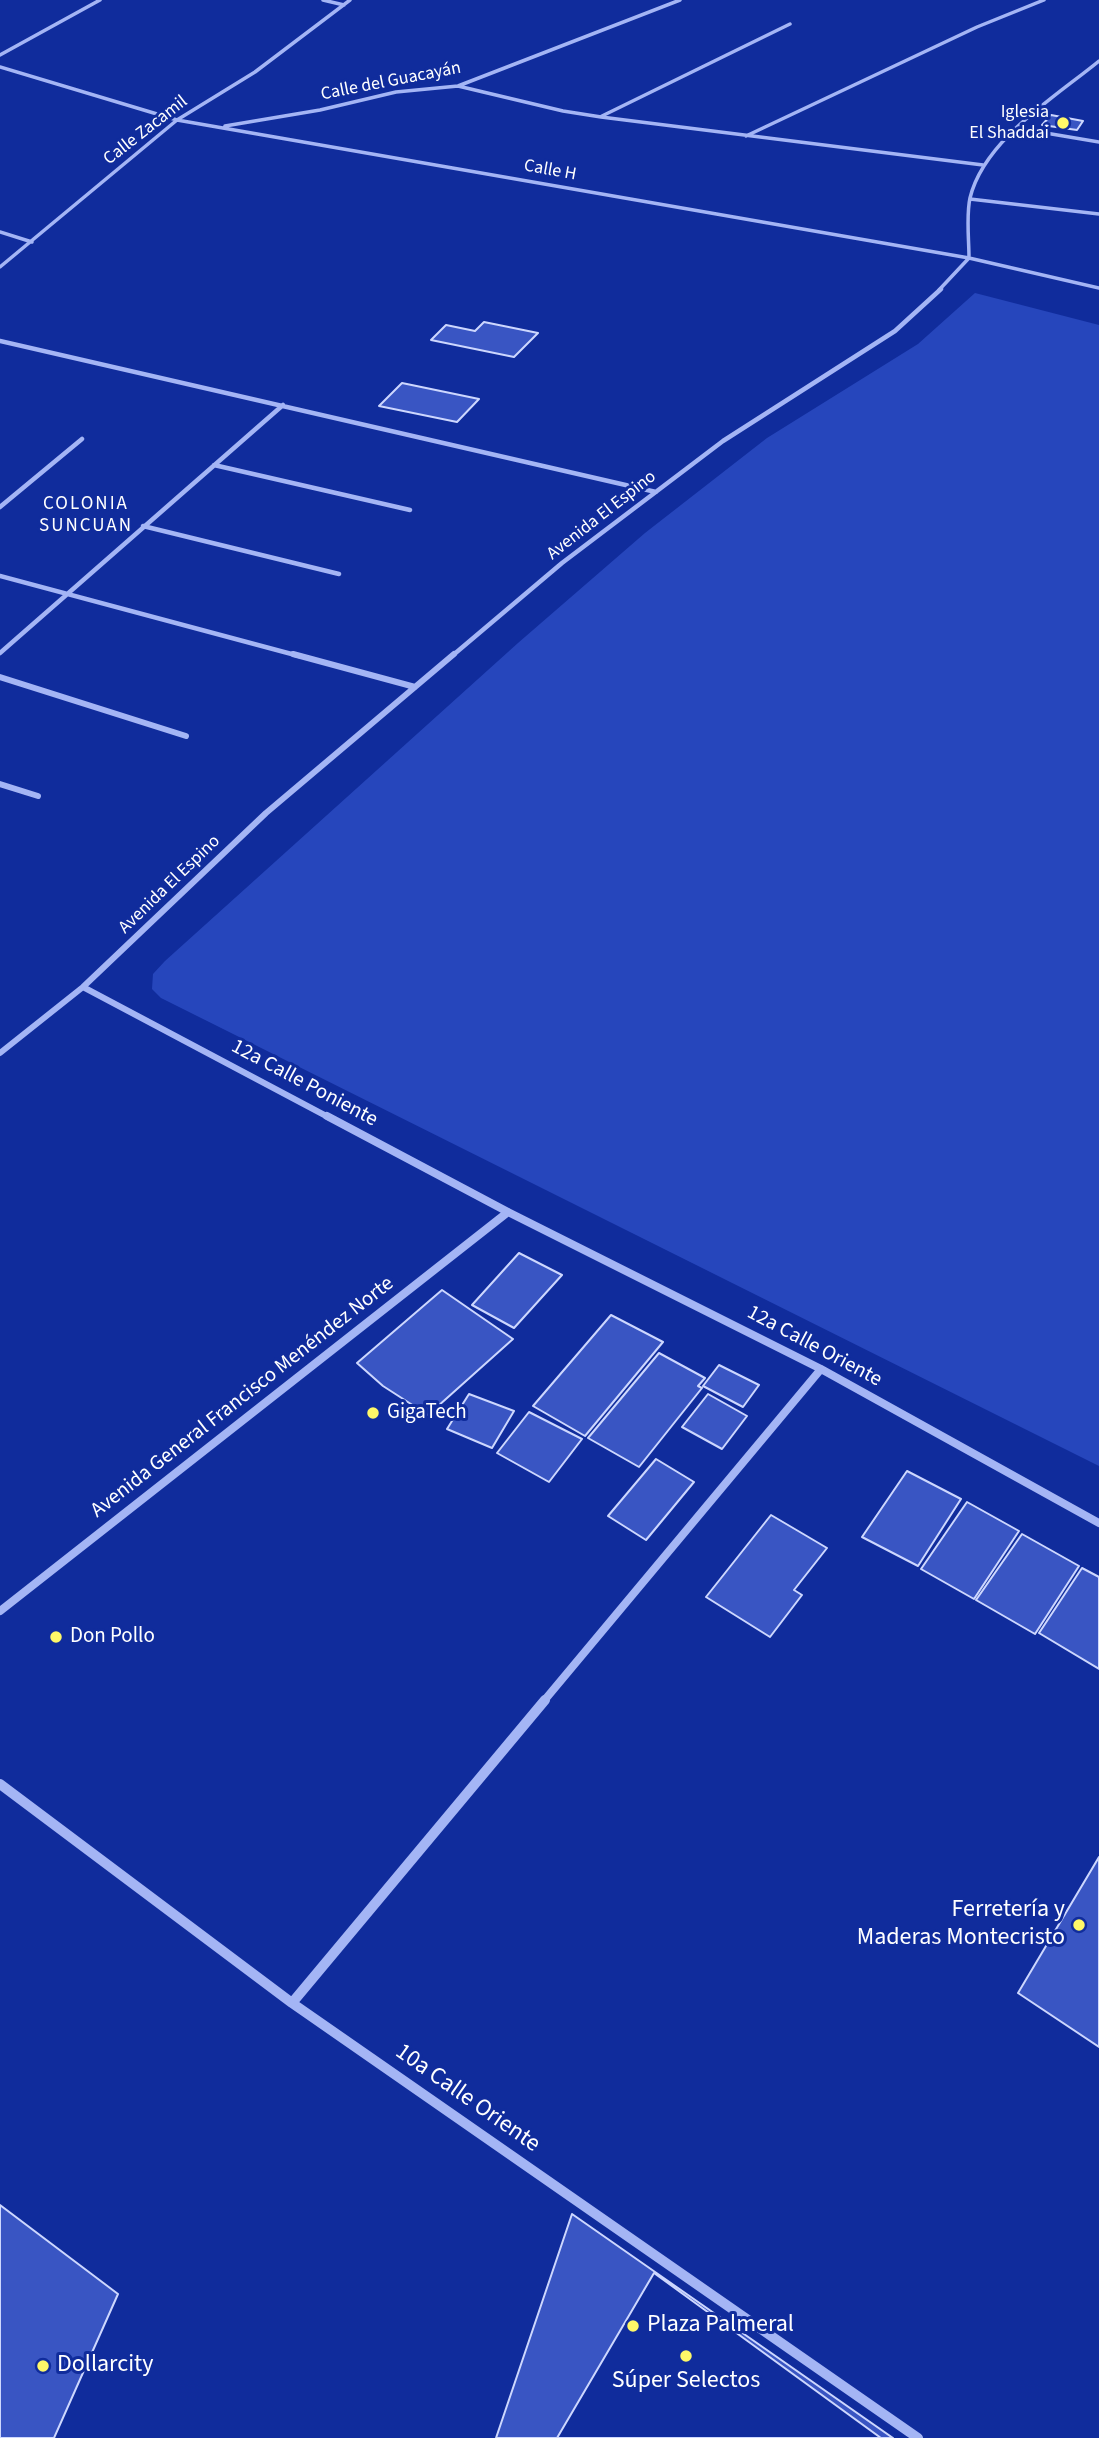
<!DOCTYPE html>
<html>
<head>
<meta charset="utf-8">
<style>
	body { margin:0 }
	canvas { display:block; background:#102c9c }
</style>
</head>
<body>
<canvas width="1099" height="2438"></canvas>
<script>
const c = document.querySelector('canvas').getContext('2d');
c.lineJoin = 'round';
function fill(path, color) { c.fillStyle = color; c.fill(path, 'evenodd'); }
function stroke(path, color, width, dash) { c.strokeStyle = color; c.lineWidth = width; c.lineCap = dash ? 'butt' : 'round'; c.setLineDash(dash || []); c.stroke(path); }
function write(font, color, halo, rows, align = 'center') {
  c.font = font + ' "Source Sans 3",sans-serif'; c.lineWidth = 6; c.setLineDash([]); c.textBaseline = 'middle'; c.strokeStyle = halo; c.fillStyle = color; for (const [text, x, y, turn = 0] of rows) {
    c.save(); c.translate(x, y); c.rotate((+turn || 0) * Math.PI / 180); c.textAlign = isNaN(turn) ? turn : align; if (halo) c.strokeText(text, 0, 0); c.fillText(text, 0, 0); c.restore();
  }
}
const green = new Path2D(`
	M975 293 1099 325V1466L161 998 152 989 153 974 165 961 518 643 645 533 767 438 918 344Z`);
const building = new Path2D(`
	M1051 115 1083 121 1077 130 1042 125Z
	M484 322 538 333 514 357 431 340 446 325 475 331Z
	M402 383 479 399 457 422 379 406Z
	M519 1253 562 1275 514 1328 472 1305Z
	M442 1290 513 1339 428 1415 383 1386 357 1363Z
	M611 1315 663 1342 585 1436 533 1406Z
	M659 1353 705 1378 698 1386 702 1388 639 1467 588 1438Z
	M719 1365 759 1385 743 1407 703 1386Z
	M469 1394 514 1411 492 1448 447 1429Z
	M708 1394 747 1416 722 1449 682 1427Z
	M529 1412 582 1439 549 1482 497 1453Z
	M656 1459 694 1482 646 1540 608 1516Z
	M907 1471 961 1499 918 1566 862 1537Z
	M967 1502 1019 1531 974 1599 921 1569Z
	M771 1515 827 1548 794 1590 802 1595 770 1637 706 1597Z
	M1022 1534 1079 1566 1035 1634 976 1600Z
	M1082 1568 1099 1577V1669L1039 1633Z
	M1099 1857V2047L1018 1993Z
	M0 2205 118 2294 54 2438H0Z
	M572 2214 893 2438H496Z
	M654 2273 881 2438H557Z`);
const streetFar4 = new Path2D(`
	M323 0 344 5
	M0 55 100 0
	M0 67 177 120 969 258 1099 288
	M458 86 563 111 601 117 983 165
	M602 116 790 24
	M225 126 320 110 396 92 458 86 680 0
	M1016 128 1099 142
	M746 136 977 27 1044 0
	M970 199 1099 214
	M0 232 32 242
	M0 267 177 120 255 72 350 0
	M939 290 969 258C969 239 966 216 970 198 984 140 1055 97 1099 61`);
const streetFar3 = new Path2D(`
	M0 341 656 492
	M214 465 410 510
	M0 507 82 439
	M143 526 339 574
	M0 576 299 656
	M0 653 283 405
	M452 656 562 563 723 441 895 331 941 289`);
const streetFar2 = new Path2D(`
	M293 654 415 687
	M0 677 186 736
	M0 784 38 796
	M83 987 330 1118
	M0 1053 83 987 266 813 454 654`);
const streetFar1 = new Path2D(`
	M327 1116 508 1212 821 1369 1099 1523
	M0 1611 508 1212
	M543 1702 821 1369`);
const street = new Path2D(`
	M0 1784 292 2003 918 2438
	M292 2003 545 1700`);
const markers = [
	[1063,123,7,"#fff868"],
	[373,1413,7,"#fff868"],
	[56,1637,7,"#fff868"],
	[1079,1925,7,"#fff868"],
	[633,2326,7,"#fff868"],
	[686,2356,7,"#fff868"],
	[43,2366,7,"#fff868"]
];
const farStreetnames = [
	["Calle del Guacayán",391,82,-11],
	["Calle Zacamil",146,131,-38],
	["Calle H",550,171,10],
	["Avenida El Espino",602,516,-38],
	["Avenida El Espino",170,885,-44]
];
const farPoinames = [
	["Iglesia",1049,113],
	["El Shaddai",1049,134]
];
const farNeighbourhoodnames = [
	["COLONIA",86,505],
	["SUNCUAN",86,527]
];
const streetNames = [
	["12a Calle Poniente",304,1084,28],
	["12a Calle Oriente",814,1347,28],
	["Avenida General Francisco Menéndez Norte",243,1398,-38]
];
const poiNames = [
	["GigaTech",387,1413],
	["Don Pollo",70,1637]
];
const nearPoinames = [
	["Ferretería y",1065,1911,"right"],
	["Maderas Montecristo",1065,1939,"right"],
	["Plaza Palmeral",647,2326],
	["Dollarcity",57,2366],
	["Súper Selectos",686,2382,"center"]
];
const nearStreetnames = [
	["10a Calle Oriente",467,2099,35]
];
fill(green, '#2646bc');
fill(building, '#3955c3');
stroke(building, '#cdd7fe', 2);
stroke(streetFar4, '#a4b5f5', 3.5);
stroke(streetFar3, '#a4b5f5', 4.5);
stroke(streetFar2, '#a4b5f5', 6);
stroke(streetFar1, '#a4b5f5', 8);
stroke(street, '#a4b5f5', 10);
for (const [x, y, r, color] of markers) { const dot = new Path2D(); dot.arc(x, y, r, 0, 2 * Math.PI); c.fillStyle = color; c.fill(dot); stroke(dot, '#102c9c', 2.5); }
write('18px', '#fff', '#102c9c', farStreetnames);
write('18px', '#fff', '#102c9c', farPoinames, 'right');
c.letterSpacing = '2px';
write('19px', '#fff', '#102c9c', farNeighbourhoodnames);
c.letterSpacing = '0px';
write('21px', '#fff', '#102c9c', streetNames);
write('21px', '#fff', '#102c9c', poiNames, 'left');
write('24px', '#fff', '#102c9c', nearPoinames, 'left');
write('24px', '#fff', '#102c9c', nearStreetnames);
</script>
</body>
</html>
